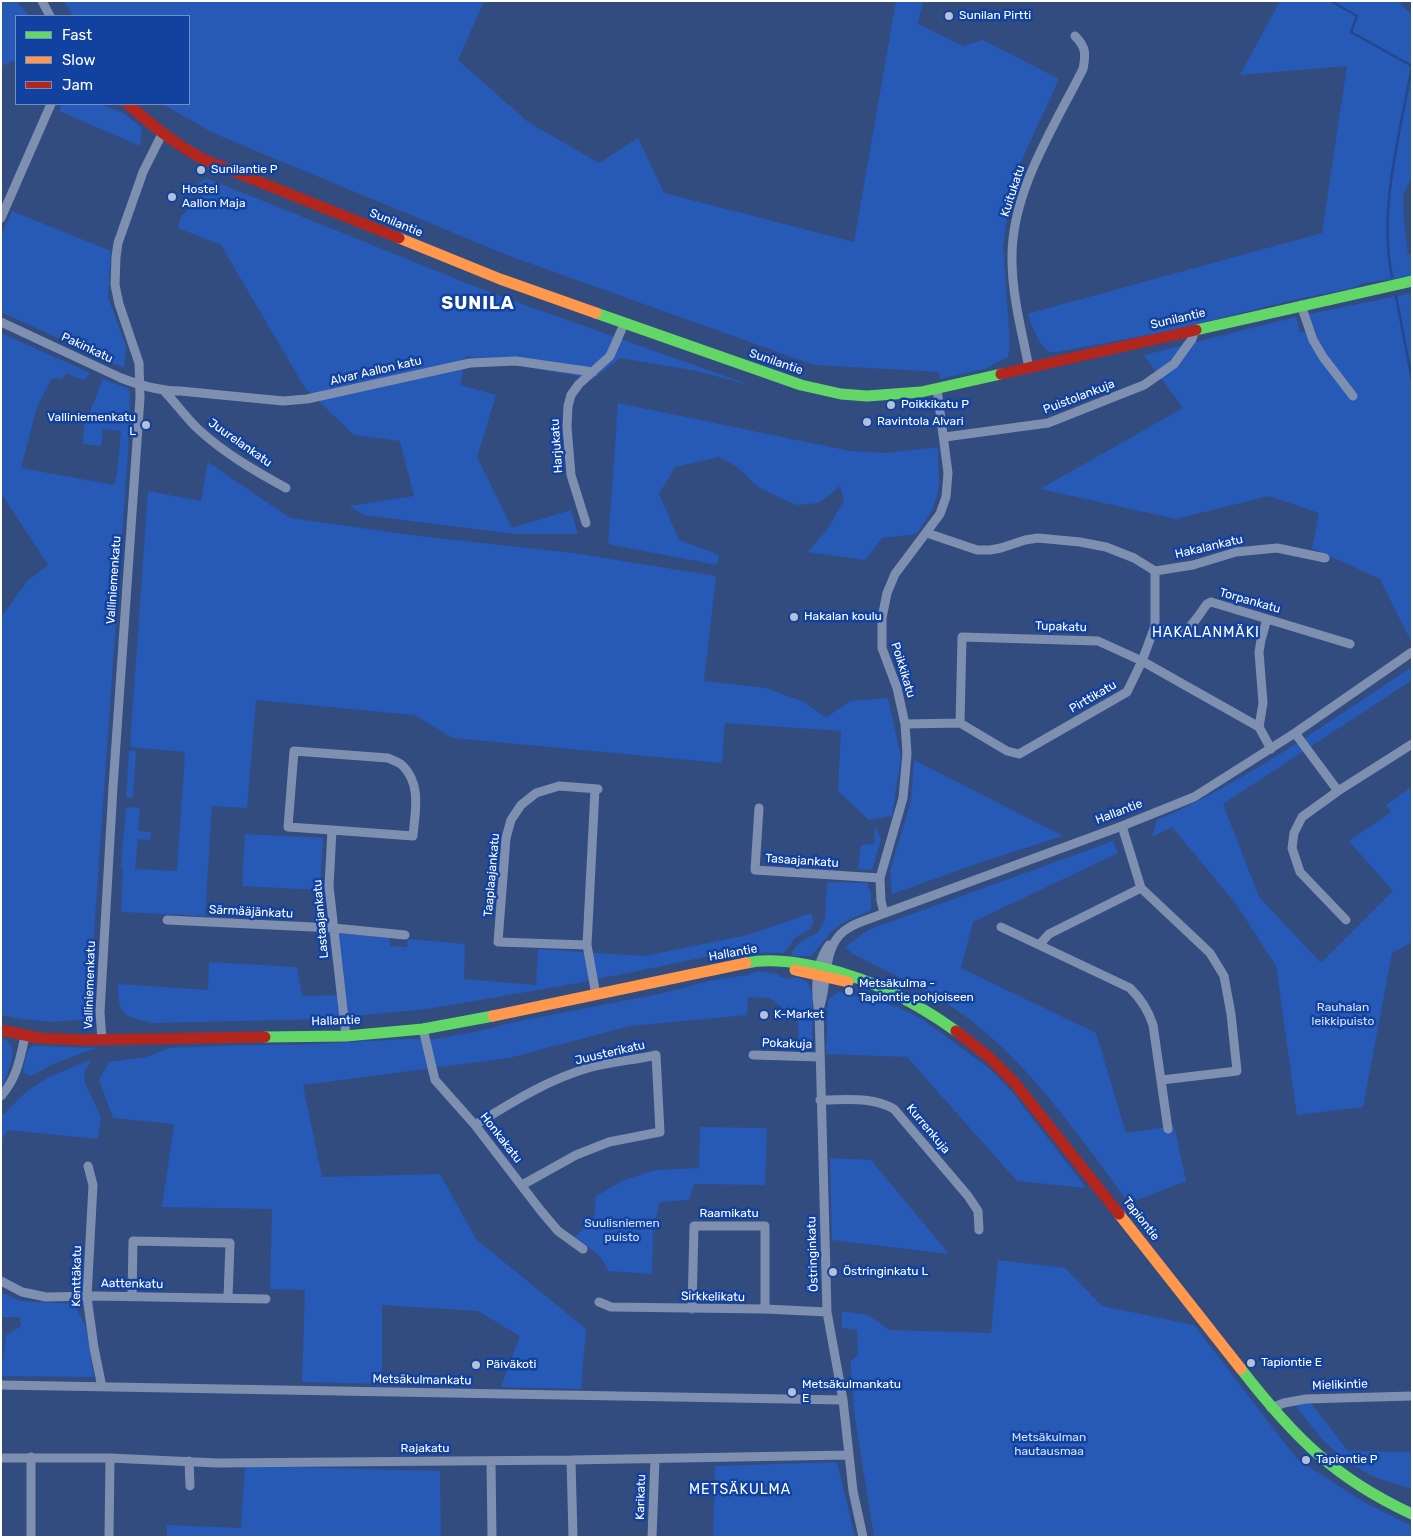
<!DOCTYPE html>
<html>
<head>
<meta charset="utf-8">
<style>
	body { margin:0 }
	#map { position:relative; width:1413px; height:1538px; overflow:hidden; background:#324c80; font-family:Rubik,sans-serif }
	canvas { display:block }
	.frame { position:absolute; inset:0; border:2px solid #fff; pointer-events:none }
	.legend { position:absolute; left:15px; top:15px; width:175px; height:90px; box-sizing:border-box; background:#1242a0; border:1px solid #718ec6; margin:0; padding:6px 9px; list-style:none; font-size:15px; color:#fff }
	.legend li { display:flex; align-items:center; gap:10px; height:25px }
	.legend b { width:25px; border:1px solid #718ec6 }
</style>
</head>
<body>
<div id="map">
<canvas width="1413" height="1538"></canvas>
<div class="frame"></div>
<ul class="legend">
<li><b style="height:6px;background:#63d668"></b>Fast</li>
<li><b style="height:6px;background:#ff974d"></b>Slow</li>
<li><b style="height:6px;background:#b3261e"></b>Jam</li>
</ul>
</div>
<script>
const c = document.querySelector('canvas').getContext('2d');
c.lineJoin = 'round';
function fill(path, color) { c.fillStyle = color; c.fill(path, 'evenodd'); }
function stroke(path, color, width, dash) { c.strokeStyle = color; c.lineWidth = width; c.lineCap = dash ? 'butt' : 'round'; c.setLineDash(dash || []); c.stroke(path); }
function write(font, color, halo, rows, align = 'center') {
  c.font = font + ' Rubik,sans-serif'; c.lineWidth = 5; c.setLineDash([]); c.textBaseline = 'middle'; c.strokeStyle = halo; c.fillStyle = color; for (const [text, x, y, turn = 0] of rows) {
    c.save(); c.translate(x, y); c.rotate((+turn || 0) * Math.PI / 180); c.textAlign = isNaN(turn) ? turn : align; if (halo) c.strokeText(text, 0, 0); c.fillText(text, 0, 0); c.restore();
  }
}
const green = new Path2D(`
	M1 1H16L29 16H16V60L1 66Z
	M64 1H484L458 60 528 122 599 163 638 138 664 193 854 242 896 1H923L918 24 963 46 983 40 1059 79 1014 177 1003 244 1010 346 1008 357 985 369 940 379 939 372 814 365 507 255 213 133 164 105 189 104V16H73Z
	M1280 1H1397L1412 15V177L1403 195 1404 221 1408 254 1412 253V276L1364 283 1353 288 1293 300 1165 332 1057 352H1049L1040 343 1027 314 1322 233 1347 66 1240 75Z
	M62 104H100L123 113 142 128 140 146 59 111Z
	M206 178 494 294 753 386 697 371 620 358 593 379 466 356 460 385 496 395 477 457 512 528 571 510 578 534H514L364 515 349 506 414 496 400 441 354 435 305 388 221 245 178 228 180 218 196 201 203 207 194 186Z
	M12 211 111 251 108 297 126 347 124 368 1 312V236Z
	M1412 293V638L1410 639 1380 579 1312 548 1319 513 1269 496 1176 519 1040 489 1183 408 1144 355 1296 317 1300 332 1316 333 1309 314Z
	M1 333 90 373 83 380 66 373 62 379 52 378 37 407 21 468 114 485 117 475 121 431 103 429 101 446 83 444 84 427 103 379 127 388 130 393 128 451 93 947 86 1019 53 1022 22 1019 1 1015V618L27 581 48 565 1 493V467L4 464 1 462Z
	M618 403 850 451 887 453 938 447 939 487 932 511 916 534 882 538 865 560 808 552 829 527 844 500 840 486 819 503 797 505 780 498 757 486 736 466 719 457 675 467 659 494 679 540 719 555 717 565 608 544Z
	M208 462 290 518 419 536 573 553 716 576 704 681 766 688 804 702 826 718 850 701 888 698 901 757 892 816 869 820 838 791 841 731 725 723 722 763 453 738 414 715 256 700 247 808 212 806 205 916 121 912 123 868H121L126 807 140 808 138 831 151 832 150 840 138 839 135 869 177 871 185 752 130 747 148 491 201 501Z
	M1412 667V680L1223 804 1259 897 1321 963 1393 891 1349 841 1391 812 1386 805 1412 787V942L1392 953 1363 1107 1297 1115 1276 966 1236 904 1172 827 1152 837 1157 820C1248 781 1329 721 1412 667Z
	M129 751H136L133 798 126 797Z
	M914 760 1063 836 979 863 892 894 890 871 911 801Z
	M875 826 881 839 872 870 858 869 861 845 874 844Z
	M245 834 323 838 320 890 242 886Z
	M1113 841 1118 853 973 922 961 968 1096 1033 1126 1133 1174 1126 1186 1181 1129 1203C1083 1142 1038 1075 978 1026 941 995 895 976 853 954L845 947 868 930Z
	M827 882 867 883 871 894V910L842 923 833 930 811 956H791C795 943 805 938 818 933L825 919Z
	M811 913 814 922 809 930 795 938 784 953C770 952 750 955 739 950L579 983 427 1009 322 1019 154 1023C124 1016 118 1017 118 984L208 990 209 962 297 967 302 996 344 995 338 933 390 938V946L407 947 408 939 465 944 464 979 536 985 538 949 644 956 748 935Z
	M756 971 777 974 781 977 790 979 792 977C798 978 806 979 809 985 815 996 812 1035 812 1049L799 1048 798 1019 769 998 748 997 747 1015 630 1026 509 1058 303 1085 322 1177 440 1174 476 1239 586 1329 581 1389 501 1387 520 1336 478 1311 382 1305V1384L302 1382 305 1290 270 1289 272 1209 162 1207 174 1124 113 1118 99 1080 109 1062 146 1057 169 1048 242 1045H301L406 1039H434L475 1032 515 1022 664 993 713 980 748 975Z
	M838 992 898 1007 922 1019 990 1069 1014 1094 1086 1188 1017 1181 907 1057 826 1054 828 1000Z
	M1 1038C22 1044 8 1070 3 1085L1 1084Z
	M33 1046H40L96 1048 51 1065 31 1076 24 1073 23 1070 28 1049Z
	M92 1059 84 1072 85 1083 101 1117 98 1139 8 1130 1 1140V1117L27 1091 51 1076Z
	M700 1127 767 1128 765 1185 694 1184 689 1200 660 1202 653 1230 652 1274 609 1271 600 1256 575 1237 594 1218 596 1196 624 1180 656 1170 699 1168Z
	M830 1158 871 1160 949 1254 832 1240Z
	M998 1260 1065 1268 1102 1306 1194 1325 1297 1459 1364 1502 1412 1526V1537H874L855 1418 851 1369V1361L858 1355 857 1330 842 1328V1311L868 1315 889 1330 991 1333Z
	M1 1292 20 1301 74 1304 86 1327 94 1377 1 1376 6 1335 21 1326 20 1317H1Z
	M1310 1402 1348 1451 1412 1452V1489C1400 1485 1387 1482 1375 1477 1339 1461 1318 1436 1296 1406Z
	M837 1462 855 1537H713L715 1466Z
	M245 1466 440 1471 441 1537H167V1525L241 1528Z`);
const stream = new Path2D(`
	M1331 1 1357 16 1351 32 1412 66C1400 134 1378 209 1392 277
	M1396 296 1412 380`);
const street = new Path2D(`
	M42 1 50 16
	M1 218 51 104
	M1301 305 1313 340 1323 357 1353 396
	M1 322 121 378C141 386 159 391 180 391L283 401 307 399 470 363 516 361 593 372
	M1029 368C1022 332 1012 296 1012 259 1011 192 1054 127 1083 69 1086 54 1086 47 1075 36
	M164 391C176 403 186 418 198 429 224 453 255 471 286 488
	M945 437 1048 423 1144 385 1174 364 1192 339 1195 330
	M586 523 571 475 567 427 568 406 571 395 579 384 610 356 624 324
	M927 533 977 550H990L1001 548 1025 540 1038 538 1080 542 1106 547 1134 558 1155 571 1193 565 1236 552 1277 548 1325 558
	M1155 626C1160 629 1167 632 1173 634 1188 636 1199 614 1207 604L1211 602 1350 644
	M960 723 962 637 1098 641 1142 661 1259 727 1271 749
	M960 723 1007 751 1019 754 1127 692 1142 661 1155 626V571
	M905 724 960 723
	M1259 727 1263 703 1259 652 1261 640 1267 619
	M1295 733 1338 791
	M595 789 587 945 596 995
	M759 808 755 870 880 878
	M1122 826 1141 888 1210 953 1224 976 1231 1014 1237 1071 1162 1080
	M332 830 413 836C415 812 422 784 402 765 398 762 392 760 388 758L294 751 288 827 332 830 329 886 346 1036
	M884 913 881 901 880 878 903 798 907 754 905 724 897 688 882 648V618L887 593 895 574 940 514 946 497 948 473 937 389
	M167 920 334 928 405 935
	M1346 920 1300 872 1292 848 1294 833 1302 817 1338 791 1412 744
	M1001 927 1130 988C1141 999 1148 1009 1153 1025L1168 1129
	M1040 944 1049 934 1141 888
	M587 945 498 942 506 838 511 820 521 805 536 793 559 786 598 789
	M818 1007C815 985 816 963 829 945
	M423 1029 435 1080 475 1125 541 1211 558 1231 583 1249
	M102 1040 100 1012 113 787 140 398 139 363 119 304 115 285 116 257 118 243 143 172 162 134
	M753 1055 820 1057
	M1 1096C17 1078 20 1059 25 1036
	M820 1100C845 1100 872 1096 894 1109L968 1196 978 1211 979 1230
	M475 1125C511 1103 547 1080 588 1068 610 1062 634 1060 656 1055L660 1132 609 1142 576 1155 522 1185
	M88 1166 93 1185 87 1297 94 1348 102 1387
	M1 1281 22 1292 46 1297 95 1296 266 1299
	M132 1297 133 1241 230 1243 228 1298
	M599 1302 611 1307 765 1309 827 1312
	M692 1309 694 1226H765V1309
	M1 1385 843 1400
	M1271 1408 1284 1403 1306 1399 1412 1396
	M31 1457V1537
	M1 1458H110L217 1463 571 1460 848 1455
	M571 1460 573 1537
	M189 1461 190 1486
	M491 1461 492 1537
	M109 1537 110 1458
	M652 1537 655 1459
	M863 1537 853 1491 843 1400 827 1312 819 1009C828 986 822 948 844 931 848 928 853 925 858 923L1122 826 1194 797 1295 733 1412 652`);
const fast = new Path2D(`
	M596 313 801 385 841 394 867 396 921 392 1001 374
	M1196 330 1412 281
	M746 963C765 959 785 961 803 964 860 973 910 998 956 1031
	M265 1037 346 1036 423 1029 493 1016
	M1241 1369C1293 1436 1334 1478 1412 1514`);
const slow = new Path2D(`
	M399 238 500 279 596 313
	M795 970 848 982
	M493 1016 746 963
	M1119 1214 1241 1369`);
const jam = new Path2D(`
	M128 104C153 126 176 145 205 160L399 238
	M1001 374 1196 330
	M1 1030 39 1038 82 1040 265 1037
	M956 1031 989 1057 1014 1082 1119 1214`);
const markers = [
	[949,16,5,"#b7c0d3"],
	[201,170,5,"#b7c0d3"],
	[172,197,5,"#b7c0d3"],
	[891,405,5,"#b7c0d3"],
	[867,422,5,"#b7c0d3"],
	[146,425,5,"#b7c0d3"],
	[794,617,5,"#b7c0d3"],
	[849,991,5,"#b7c0d3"],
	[764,1015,5,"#b7c0d3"],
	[833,1272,5,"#b7c0d3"],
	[1251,1363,5,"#b7c0d3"],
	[476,1365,5,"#b7c0d3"],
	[792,1392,5,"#b7c0d3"],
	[1306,1460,5,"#b7c0d3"]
];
const poiNames = [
	["Sunilan Pirtti",959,16],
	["Sunilantie P",211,170],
	["Hostel",182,190],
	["Aallon Maja",182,204],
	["Poikkikatu P",901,405],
	["Valliniemenkatu",136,418,"right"],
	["L",136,432,"right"],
	["Ravintola Alvari",877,422],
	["Hakalan koulu",804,617],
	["Metsäkulma -",859,984],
	["Tapiontie pohjoiseen",859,998],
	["K-Market",774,1015],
	["Östringinkatu L",843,1272],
	["Tapiontie E",1261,1363],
	["Päiväkoti",486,1365],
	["Metsäkulmankatu",802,1385],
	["E",802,1399],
	["Tapiontie P",1316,1460]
];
const streetNames = [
	["Kuitukatu",1013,191,-72],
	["Sunilantie",396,223,22],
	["Sunilantie",1178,319,-13],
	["Pakinkatu",87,348,25],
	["Sunilantie",776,362,19],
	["Alvar Aallon katu",376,371,-13],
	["Puistolankuja",1079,397,-21],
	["Juurelankatu",240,443,35],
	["Harjukatu",557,446,-94],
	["Hakalankatu",1209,547,-13],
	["Valliniemenkatu",114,580,-86],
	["Torpankatu",1250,601,16],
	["Tupakatu",1061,627,2],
	["Poikkikatu",903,670,73],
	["Pirttikatu",1093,697,-30],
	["Hallantie",1119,812,-21],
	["Tasaajankatu",802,861,4],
	["Taaplaajankatu",492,875,-85],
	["Särmääjänkatu",251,912,3],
	["Lastaajankatu",321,919,-95],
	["Hallantie",733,953,-10],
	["Valliniemenkatu",90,985,-88],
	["Hallantie",336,1021,-2],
	["Pokakuja",787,1044,2],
	["Juusterikatu",610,1053,-13],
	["Kurrenkuja",928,1129,50],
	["Honkakatu",501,1138,52],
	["Raamikatu",729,1214],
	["Tapiontie",1141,1219,52],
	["Östringinkatu",813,1254,-92],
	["Kenttäkatu",77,1276,-89],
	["Aattenkatu",132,1284,1],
	["Sirkkelikatu",713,1297,1],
	["Metsäkulmankatu",422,1380,1],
	["Mielikintie",1340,1385,-2],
	["Rajakatu",425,1449],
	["Karikatu",641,1497,-88]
];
const parkNames = [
	["Rauhalan",1343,1008],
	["leikkipuisto",1343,1022],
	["Suulisniemen",622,1224],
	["puisto",622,1238],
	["Metsäkulman",1049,1438],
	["hautausmaa",1049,1452]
];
const neighbourhoodNames = [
	["HAKALANMÄKI",1206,633],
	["METSÄKULMA",740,1490]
];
const districtNames = [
	["SUNILA",478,304]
];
fill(green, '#2759b6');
stroke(stream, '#24478d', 2.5);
stroke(street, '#7e8fb0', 9);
stroke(fast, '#63d668', 11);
stroke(slow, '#ff974d', 11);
stroke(jam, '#b3261e', 11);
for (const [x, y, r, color] of markers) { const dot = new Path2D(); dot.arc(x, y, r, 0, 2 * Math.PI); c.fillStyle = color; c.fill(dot); stroke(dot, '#1242a0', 2); }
write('12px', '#fff', '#1242a0', poiNames, 'left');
write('12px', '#fff', '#1242a0', streetNames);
write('12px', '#d4e2fe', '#1242a0', parkNames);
c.letterSpacing = '1px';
write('14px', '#fff', '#1242a0', neighbourhoodNames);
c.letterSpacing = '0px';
c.letterSpacing = '1px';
write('bold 18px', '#fff', '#1242a0', districtNames);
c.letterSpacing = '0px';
</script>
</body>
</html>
